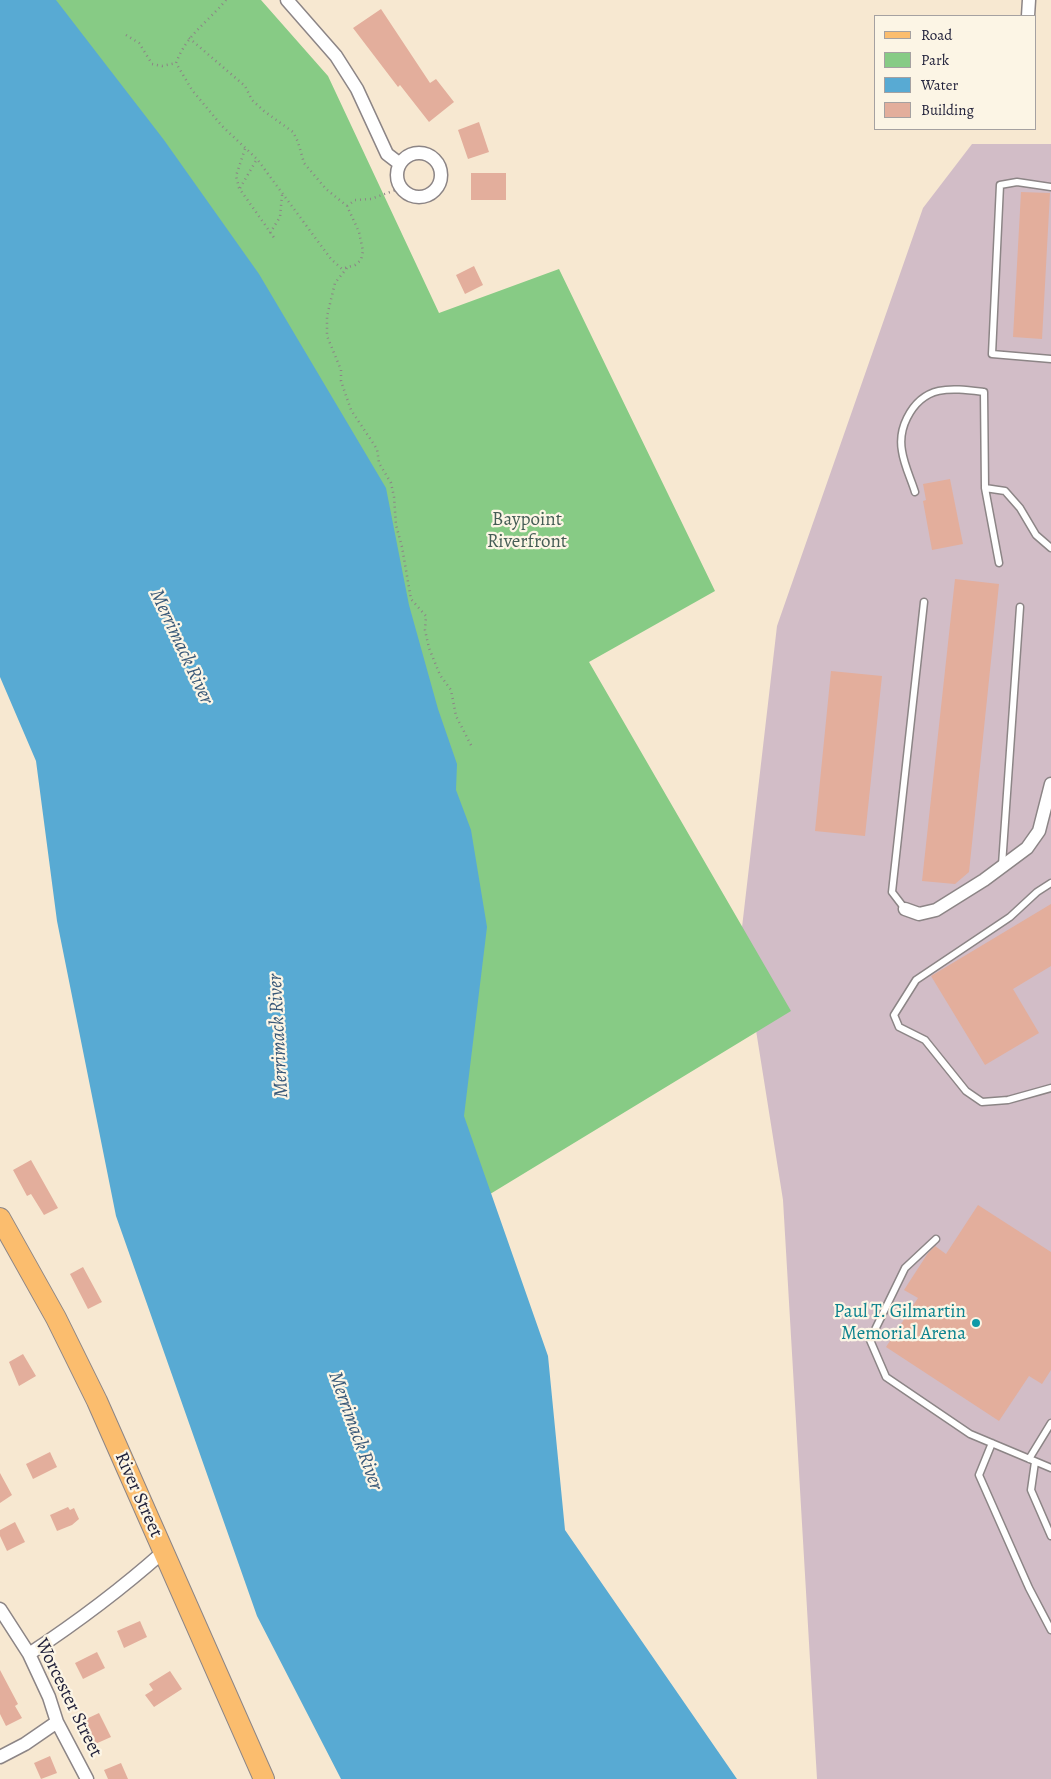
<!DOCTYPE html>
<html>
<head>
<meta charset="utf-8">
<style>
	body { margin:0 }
	#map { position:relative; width:1051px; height:1779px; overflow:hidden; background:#f7e8d1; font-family:Alegreya,serif }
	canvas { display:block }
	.legend { position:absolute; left:874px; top:15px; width:162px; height:115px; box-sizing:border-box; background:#fcf5e5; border:1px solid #a5a1a1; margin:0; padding:6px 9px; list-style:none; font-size:15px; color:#22223b }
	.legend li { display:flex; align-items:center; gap:10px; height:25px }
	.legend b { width:25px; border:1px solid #a5a1a1 }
</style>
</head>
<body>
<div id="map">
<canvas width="1051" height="1779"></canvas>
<ul class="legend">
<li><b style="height:6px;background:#fbbd6e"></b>Road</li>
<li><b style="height:14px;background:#87cb85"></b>Park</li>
<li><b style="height:14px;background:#58aad3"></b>Water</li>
<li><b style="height:14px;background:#e3ae9c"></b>Building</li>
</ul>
</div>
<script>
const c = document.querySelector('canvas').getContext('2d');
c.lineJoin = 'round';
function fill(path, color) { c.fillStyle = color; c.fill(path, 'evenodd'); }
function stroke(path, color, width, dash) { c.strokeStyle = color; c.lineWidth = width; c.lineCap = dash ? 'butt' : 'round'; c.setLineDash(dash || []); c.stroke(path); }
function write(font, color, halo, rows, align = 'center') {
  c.font = font + ' Alegreya,serif'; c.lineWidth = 4.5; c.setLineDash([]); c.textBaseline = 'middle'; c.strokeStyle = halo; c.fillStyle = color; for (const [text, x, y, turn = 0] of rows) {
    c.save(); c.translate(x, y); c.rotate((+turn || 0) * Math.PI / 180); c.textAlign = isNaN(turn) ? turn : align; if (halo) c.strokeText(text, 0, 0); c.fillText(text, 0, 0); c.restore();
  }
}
const industrial = new Path2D(`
	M972 144H1051V1779H817L783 1200 741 936 777 626 923 208Z`);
const green = new Path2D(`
	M37 0H261L328 76 439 313 559 269 715 591 589 662 791 1011 477 1202Z`);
const water = new Path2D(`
	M0 0H56L164 140 259 274 386 488 409 605 438 709 457 764 456 790 471 830 487 927 464 1116 548 1356 565 1530 737 1779H341L257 1616 116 1216 57 921 36 761 0 677Z`);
const building = new Path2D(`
	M381 9 430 83 436 79 454 102 429 122 400 85 398 87 353 28Z
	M479 122 489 152 468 159 458 130Z
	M471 173H506V200H471Z
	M1021 192 1050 193 1042 339 1013 337Z
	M474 266 483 285 465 294 456 275Z
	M950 479 963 544 932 550 923 501 926 500 923 484Z
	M955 579 999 584 969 872 955 884 922 881Z
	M831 671 882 676 865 836 815 831Z
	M1051 904V966L1013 989 1039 1033 985 1065 931 976Z
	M31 1160 58 1208 44 1215 31 1194 27 1196 13 1170Z
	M978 1205 1051 1252V1370L1042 1384 1029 1376 999 1421 886 1347 918 1298 904 1290 928 1253 935 1246 946 1254Z
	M83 1267 102 1302 88 1309 70 1274Z
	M23 1354 36 1376 19 1386 9 1362Z
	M50 1452 57 1467 33 1479 26 1464Z
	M0 1473 12 1495 0 1503Z
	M68 1507 70 1510 74 1508 79 1519 72 1525 57 1531 50 1515Z
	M15 1522 25 1542 7 1551 0 1536V1530Z
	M140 1621 147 1637 124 1648 117 1631Z
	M97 1652 105 1668 83 1679 75 1663Z
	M0 1670 18 1704 15 1706 22 1718 6 1726 0 1714Z
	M170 1671 182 1689 154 1707 145 1695 153 1690 149 1684Z
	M99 1713 111 1737 93 1745 82 1721Z
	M50 1756 57 1773 41 1779 34 1763Z
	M121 1763 128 1779H108L104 1770Z`);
const path = new Path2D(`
	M126 35 139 43 152 64 162 66 176 63
	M189 38 245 86 252 100 264 111 293 132 298 142 304 163 326 189 347 206 359 232 363 251 361 260 355 265 342 269 331 259 257 159 222 126 192 90 176 63C187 34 207 23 226 0
	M245 149 236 176 239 188 275 239
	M240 188 257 159
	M347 206 355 200 371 199 401 188
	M270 233 280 217 282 195
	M347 268 335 283 327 316V336L341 370V381L351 410 377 449 379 463 391 483 394 497 396 525 402 547 411 599 426 616 425 630 429 648 440 675 451 690 456 716 472 747`);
const service = new Path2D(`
	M1051 187 1017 182 1000 185 992 354 1051 359
	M985 488 999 563
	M915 492C911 479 904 465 902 451 900 440 902 428 907 418 924 384 951 388 984 392L985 488 1005 491 1020 508 1036 535 1051 548
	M1002 865 1020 607
	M1051 883 1037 892 1010 917 916 980 894 1015 899 1027 925 1040 966 1091 982 1102 1008 1100 1051 1088
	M905 909 892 892 924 602
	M936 1239 905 1268 870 1340 886 1377 970 1434 1051 1468
	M992 1443 979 1475 1029 1588 1051 1630
	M1029 1459 1051 1423
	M1035 1462 1031 1490 1051 1536`);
const minor = new Path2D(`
	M287 0 336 56 357 89 387 154 400 164
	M1028 16 1029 0
	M397 175a22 22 0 1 1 44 0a22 22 0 1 1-44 0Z
	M905 909 919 914 936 910 984 880 1027 848 1039 831 1051 784
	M0 1609 29 1654 49 1697 57 1722 87 1779
	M29 1654C79 1621 118 1592 163 1552
	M0 1757 25 1744 57 1722`);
const primary = new Path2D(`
	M0 1218 56 1318 97 1401 264 1779`);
const markers = [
	[976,1323,5,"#0f9aa8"]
];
const parkNames = [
	["Baypoint",527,520],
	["Riverfront",527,542]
];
const cultureNames = [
	["Paul T. Gilmartin",966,1312],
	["Memorial Arena",966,1334]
];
const streetNames = [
	["River Street",138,1495,66],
	["Worcester Street",68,1698,64]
];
const waterNames = [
	["Merrimack River",181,647,65],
	["Merrimack River",279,1036,-93],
	["Merrimack River",355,1431,70]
];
fill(industrial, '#d2bdc7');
fill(green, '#87cb85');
fill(water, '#58aad3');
fill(building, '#e3ae9c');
stroke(service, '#8c8586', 9);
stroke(minor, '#8c8586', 15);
stroke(primary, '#8c8586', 22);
stroke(path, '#8c8586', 2.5, [1, 4]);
stroke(service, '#fff', 6);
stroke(minor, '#fff', 12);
stroke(primary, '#fbbd6e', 20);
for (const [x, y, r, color] of markers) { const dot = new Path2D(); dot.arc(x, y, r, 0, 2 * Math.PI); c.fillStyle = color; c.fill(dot); stroke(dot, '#fcf5e5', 2); }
write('19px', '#455d55', '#fcf5e5', parkNames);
write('19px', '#0d838f', '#fcf5e5', cultureNames, 'right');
write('19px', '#22223b', '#fcf5e5', streetNames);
write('italic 20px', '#385878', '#fcf5e5', waterNames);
</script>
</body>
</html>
